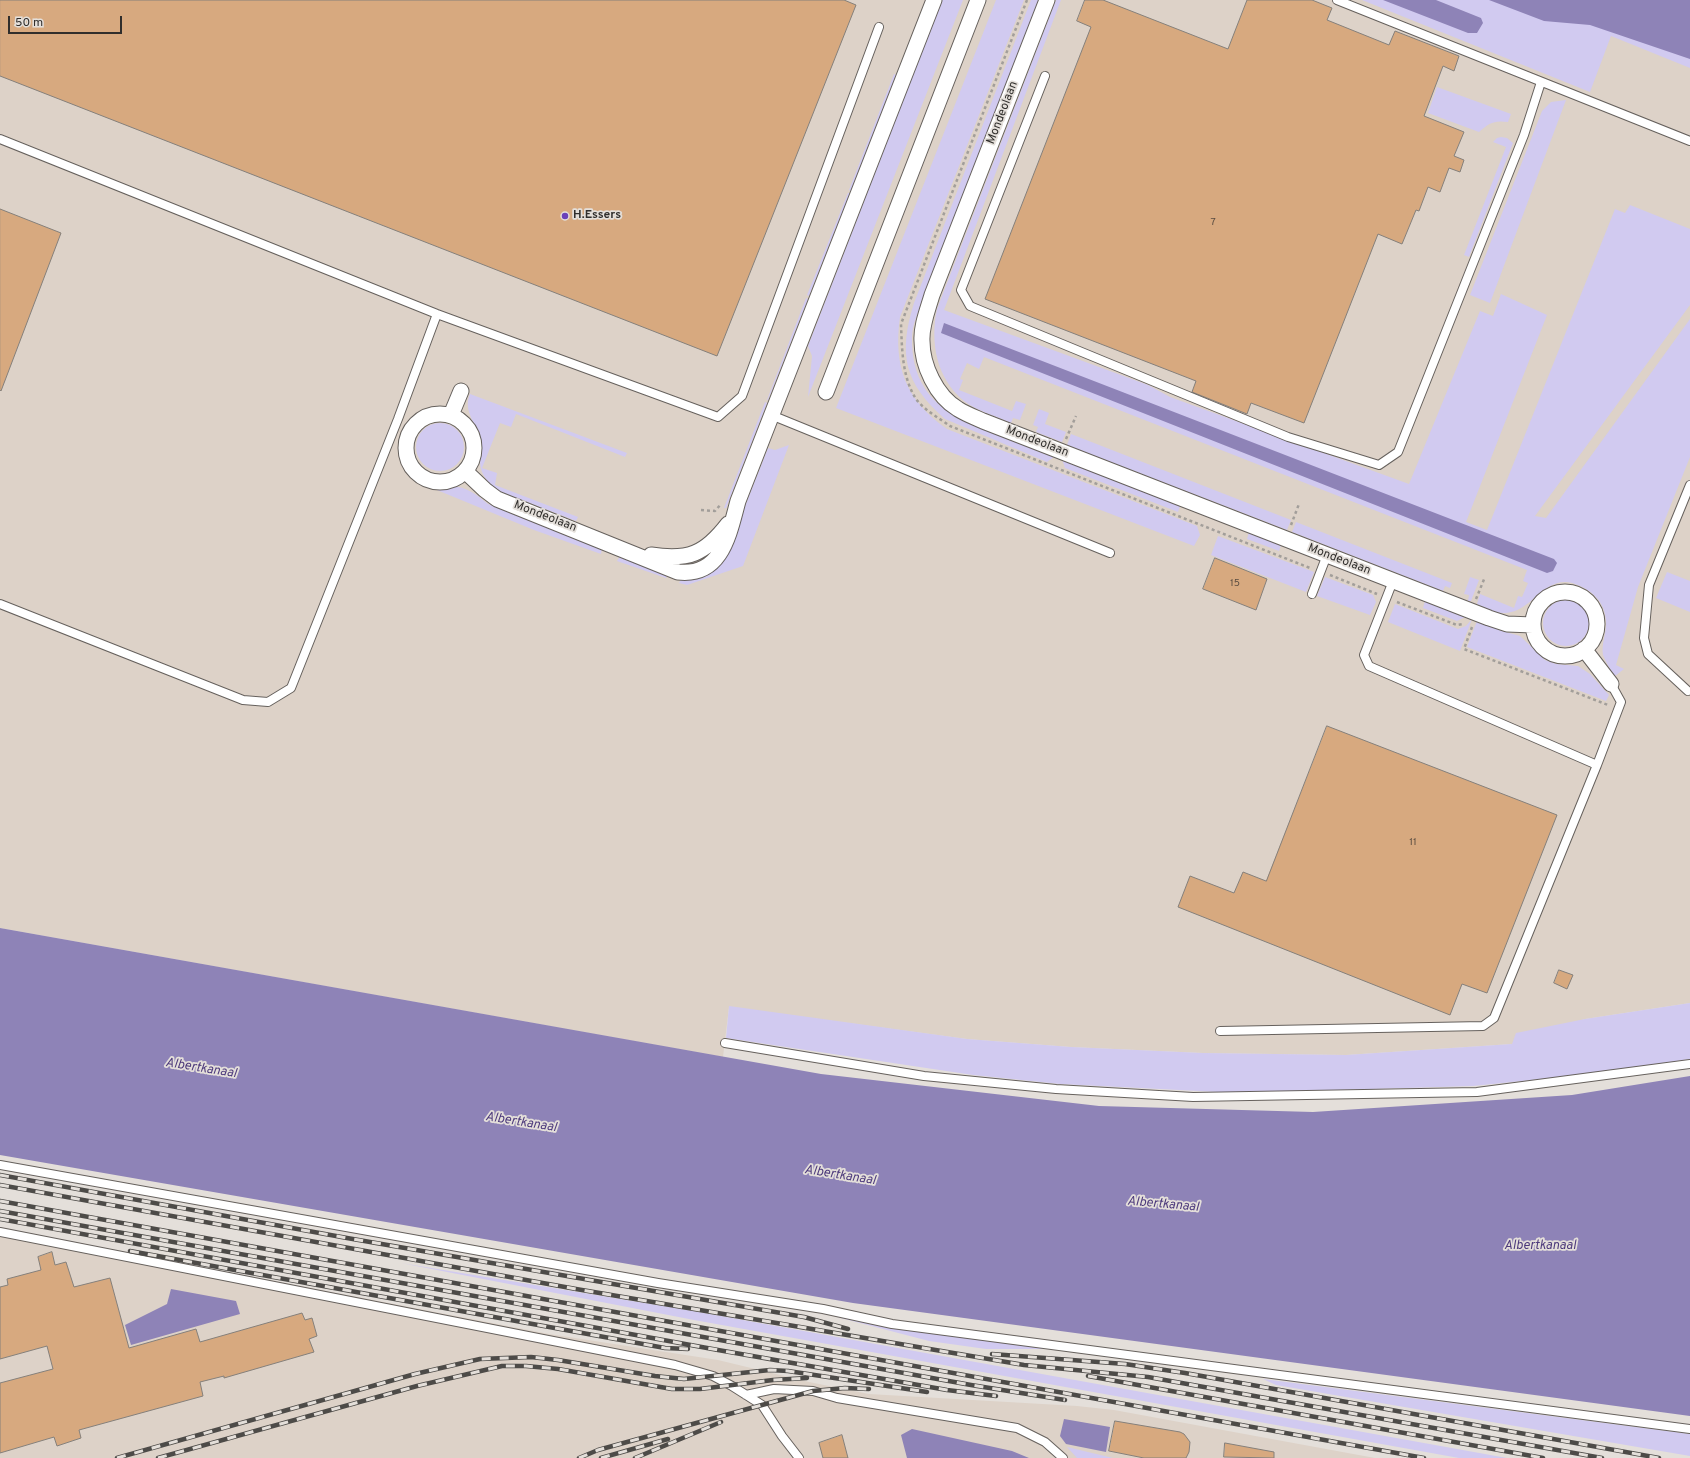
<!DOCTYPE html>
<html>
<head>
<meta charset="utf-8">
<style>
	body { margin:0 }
	#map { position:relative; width:1690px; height:1458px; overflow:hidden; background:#e4dfda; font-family:Overpass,sans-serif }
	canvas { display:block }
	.scale { position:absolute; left:8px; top:16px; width:114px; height:18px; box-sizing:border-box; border:2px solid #302e2c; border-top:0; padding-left:5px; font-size:12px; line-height:14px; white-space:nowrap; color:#302e2c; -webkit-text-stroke:3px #e4dfda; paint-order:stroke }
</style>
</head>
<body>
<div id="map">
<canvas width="1690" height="1458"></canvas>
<div class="scale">50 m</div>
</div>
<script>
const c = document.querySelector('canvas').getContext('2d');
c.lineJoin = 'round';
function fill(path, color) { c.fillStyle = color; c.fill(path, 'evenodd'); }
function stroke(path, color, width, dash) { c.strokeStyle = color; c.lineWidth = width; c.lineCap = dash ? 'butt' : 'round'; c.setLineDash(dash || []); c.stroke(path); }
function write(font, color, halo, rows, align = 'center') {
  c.font = font + ' Overpass,sans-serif'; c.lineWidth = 3.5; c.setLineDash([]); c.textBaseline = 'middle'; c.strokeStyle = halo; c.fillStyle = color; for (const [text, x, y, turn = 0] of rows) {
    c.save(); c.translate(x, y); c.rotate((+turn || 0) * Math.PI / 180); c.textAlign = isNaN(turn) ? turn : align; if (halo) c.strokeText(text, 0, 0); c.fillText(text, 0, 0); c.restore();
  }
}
const built = new Path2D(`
	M0 0H1690V1003L1585 1019 1512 1044 1346 1055 1203 1053 1071 1047 967 1039 729 1007 723 1057 0 928Z
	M0 1228 549 1334 718 1360 809 1382 869 1394 1077 1406 1114 1410 1375 1458H0Z`);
const green = new Path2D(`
	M942 0H963L808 397 812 356 808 346Z
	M996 0H1024L900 317C893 367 906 400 947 429L1197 526 1200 535 1194 546 836 408Z
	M1031 0H1039C1008 80 977 160 945 240 937 260 929 281 922 302 918 313 912 325 912 337 911 376 928 404 964 420L1055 456 1047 462 945 419C904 383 898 354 914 303Z
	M1056 0H1061L944 310 1148 385 1170 397 1409 484 1480 311 1493 316 1501 294 1547 315 1466 522 1487 530 1615 209 1625 213 1630 205 1690 229V305L1535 516 1546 518 1690 319V457L1638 587 1616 665 1624 669 1615 676C1610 670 1606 662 1603 655 1601 644 1607 632 1606 621 1605 602 1592 590 1575 584 1546 573 1533 611 1506 613 1496 614 1485 608 1477 604L1480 594 1514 608 1518 596 1522 597 1528 583 1523 581 1527 570 984 357 979 369 967 363 960 379 963 380 959 390 1012 411 1016 401 1026 404 1020 420 1013 418 1011 423C996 416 977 411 964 401 936 378 930 342 937 309Z
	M1362 0H1690V68L1611 36 1590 92Z
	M894 74 896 75 851 191 849 190Z
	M1437 87 1511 114 1508 122C1494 120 1489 123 1479 132L1428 113Z
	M1566 100 1490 303 1470 295 1542 111 1551 102Z
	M1501 137 1507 138 1513 143 1469 257 1464 255 1506 147 1493 142 1497 138Z
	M848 193H850L809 296 807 295Z
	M806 298 808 299 768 400H767Z
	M470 394 627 453 625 457 516 414 511 427 500 423 482 468 497 473 495 485 578 517 576 521 499 491C492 486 486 481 482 472 478 462 482 452 480 441 478 424 462 412 470 394Z
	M765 402 767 403 726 508H724Z
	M1039 409 1049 413 1045 424 1066 432 1062 442 1036 432 1038 427 1033 425Z
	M416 447a24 24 0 1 1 48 0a24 24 0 1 1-48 0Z
	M1071 434 1291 520 1287 530 1067 445Z
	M789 445 743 566 687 585 679 583 682 578 730 544 768 448 775 450Z
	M1062 459 1180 506 1178 512 1065 468Z
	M451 486C467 487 476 494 488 504L602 548 601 554 534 530 432 488Z
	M1296 522 1452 583 1450 588 1445 586 1443 591 1292 532Z
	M1249 532 1281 545 1279 551 1247 539Z
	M1218 536 1314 572 1306 592 1211 555Z
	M620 556 668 574 666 578 617 561Z
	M1667 572 1690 581V612L1656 598Z
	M1325 577 1373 595 1376 602 1370 615 1317 596Z
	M1470 577 1479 580 1471 601H1468L1469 595 1464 594Z
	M1543 623a23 23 0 1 1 46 0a23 23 0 1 1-46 0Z
	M1425 601 1465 617 1457 621 1423 608Z
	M1395 604 1458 629 1466 626 1472 619 1460 651 1388 622Z
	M1477 621 1502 631 1520 636 1545 660 1556 664 1578 666 1590 674 1609 695 1606 701 1467 647Z
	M1690 1003V1059L1581 1075 1473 1086 1239 1093 1060 1084 973 1075 726 1038 729 1006 967 1039 1071 1047 1203 1053 1346 1055 1512 1044 1516 1033 1585 1019Z
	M401 1263 693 1311 1507 1458H1459L694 1320Z
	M837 1317 1048 1349H986L929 1341Z
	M1263 1379 1690 1434V1456L1276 1385Z
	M1067 1447 1113 1458H1077Z`);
const water = new Path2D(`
	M1383 0H1436L1481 18 1483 23 1477 33H1468Z
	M1489 0H1690V59L1590 25 1544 21Z
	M944 323 1554 559 1557 563 1553 571 1547 573 941 333Z
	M0 928 821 1074 1099 1106 1313 1112 1572 1095 1690 1076V1416L853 1303 0 1155Z
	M171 1289 236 1301 240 1314 131 1345 125 1325 167 1304Z
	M1064 1419 1110 1427 1106 1452 1066 1444 1060 1436Z
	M912 1429 1012 1451 1029 1458H907L901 1435Z`);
const building = new Path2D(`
	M0 0H844L856 5 717 356 0 76Z
	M1085 0H1103L1228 49 1247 0H1312L1332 8 1327 20 1389 45 1395 31 1459 56 1454 71 1443 66 1424 116 1464 132 1454 156 1464 160 1460 172 1449 168 1440 192 1428 187 1419 211 1416 210 1402 244 1378 234 1304 423 1251 403 1247 414 1192 392 1196 381 985 299 1091 27 1077 21Z
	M0 209 61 233 1 391 0 390Z
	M1215 558 1267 579 1256 610 1203 589Z
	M1327 726 1557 815 1487 993 1462 984 1450 1015 1178 907 1190 876 1234 893 1243 872 1266 881Z
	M1559 970 1573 975 1567 989 1554 983Z
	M52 1252 55 1265 66 1262 74 1287 110 1278 129 1348 196 1329 200 1342 302 1313 305 1320 312 1318 317 1336 309 1339 314 1352 224 1378V1376L200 1382 203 1396 79 1430 81 1438 57 1446 54 1437 0 1453V1383L53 1369 47 1346 0 1359V1287L8 1285 7 1279 41 1270 38 1257Z
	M1115 1421 1180 1432 1184 1434 1190 1442 1189 1452 1186 1458H1144L1109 1451Z
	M842 1435 848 1458H823L819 1443Z
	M1225 1443 1274 1452V1458L1224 1457Z`);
const path = new Path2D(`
	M1027 0 901 324C902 349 902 377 916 399 924 410 939 418 950 426L1310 568
	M1066 439 1076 416
	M701 510 715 511 721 504
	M1291 525 1299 504
	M1330 575 1377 594
	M1476 599 1485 577
	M1397 602 1457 625 1463 624
	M1472 627 1464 649 1608 705`);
const service = new Path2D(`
	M1337 0 1690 141
	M1045 76 961 290 970 306 1288 437 1379 465 1398 452 1524 135 1541 82
	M0 139 437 314 718 417 742 396 879 27
	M771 415 1110 553
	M1393 581 1364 655 1369 666 1597 765 1621 702 1611 684
	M1312 594 1327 555
	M0 604 243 700 268 702 291 688 398 419 437 314
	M1688 691 1648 654 1644 638 1649 585 1690 485
	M1220 1031 1483 1026 1494 1018 1597 765
	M725 1043 924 1076 1056 1089 1193 1097 1477 1092 1690 1064
	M0 1165 658 1283 823 1309 892 1324 1690 1429
	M0 1232 675 1365 713 1376 732 1386 762 1405 782 1436 799 1458
	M746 1395 774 1389 813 1391 837 1398 1017 1428 1045 1442 1063 1458`);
const minor = new Path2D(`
	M1047 0 932 295C928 309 921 326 922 341 922 365 936 396 958 409 966 414 974 417 983 421L1489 618 1507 624 1533 625
	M826 392 978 0
	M406 448a34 34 0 1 1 68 0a34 34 0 1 1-68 0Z
	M451 415 461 391
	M466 472 485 490 497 499 678 572C722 577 729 534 738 501L934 0
	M651 555C688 561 705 554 728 524
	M1533 624a32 32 0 1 1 64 0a32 32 0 1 1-64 0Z
	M1584 649 1611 684`);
const rail = new Path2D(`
	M0 1175 347 1238 804 1317 848 1329
	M0 1185 576 1289 1024 1365 1148 1377 1602 1458
	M0 1201 1424 1458
	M0 1211 971 1385 1065 1400
	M0 1219 718 1350 947 1390 996 1396
	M130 1251 665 1348 688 1349
	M992 1354 1125 1364 1185 1373 1659 1458
	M1088 1376 1543 1458
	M117 1458 415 1374 480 1359 531 1357 558 1360 655 1376 684 1379 770 1370 788 1371 927 1392
	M158 1458 417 1386 502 1366H526L558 1369 672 1389H700L773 1380 807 1378
	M579 1458 598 1450 813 1391 845 1388 869 1389
	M601 1458 668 1439
	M635 1458 721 1422`);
const markers = [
	[565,216,4,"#6a41ba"]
];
const numberNames = [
	["7",1213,223],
	["15",1235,584],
	["11",1413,843]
];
const streetNames = [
	["Mondeolaan",1003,113,-69],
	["Mondeolaan",1037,442,21],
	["Mondeolaan",545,517,21],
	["Mondeolaan",1339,560,21]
];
const poiNames = [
	["H.Essers",573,216]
];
const waterNames = [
	["Albertkanaal",201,1069,9],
	["Albertkanaal",521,1123,9],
	["Albertkanaal",840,1176,9],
	["Albertkanaal",1163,1205,5],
	["Albertkanaal",1540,1246]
];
fill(built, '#ddd2c8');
fill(green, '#d1caf0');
fill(water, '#8e83b7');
fill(building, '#d7a97f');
stroke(building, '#85807b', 1);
stroke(service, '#66615d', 10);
stroke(minor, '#66615d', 17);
stroke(path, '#a29e9a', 2.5, [3, 3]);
stroke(service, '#fff', 8);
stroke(minor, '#fff', 15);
stroke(rail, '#4d4b48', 4.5);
stroke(rail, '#e4dfda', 3, [9]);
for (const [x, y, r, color] of markers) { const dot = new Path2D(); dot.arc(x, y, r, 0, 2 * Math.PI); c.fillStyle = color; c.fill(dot); stroke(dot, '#e4dfda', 1.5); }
write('10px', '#5a4d41', null, numberNames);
write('12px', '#302e2c', '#e4dfda', streetNames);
write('bold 12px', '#302e2c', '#e4dfda', poiNames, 'left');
write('italic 13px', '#4d3a7c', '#e4dfda', waterNames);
</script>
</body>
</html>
